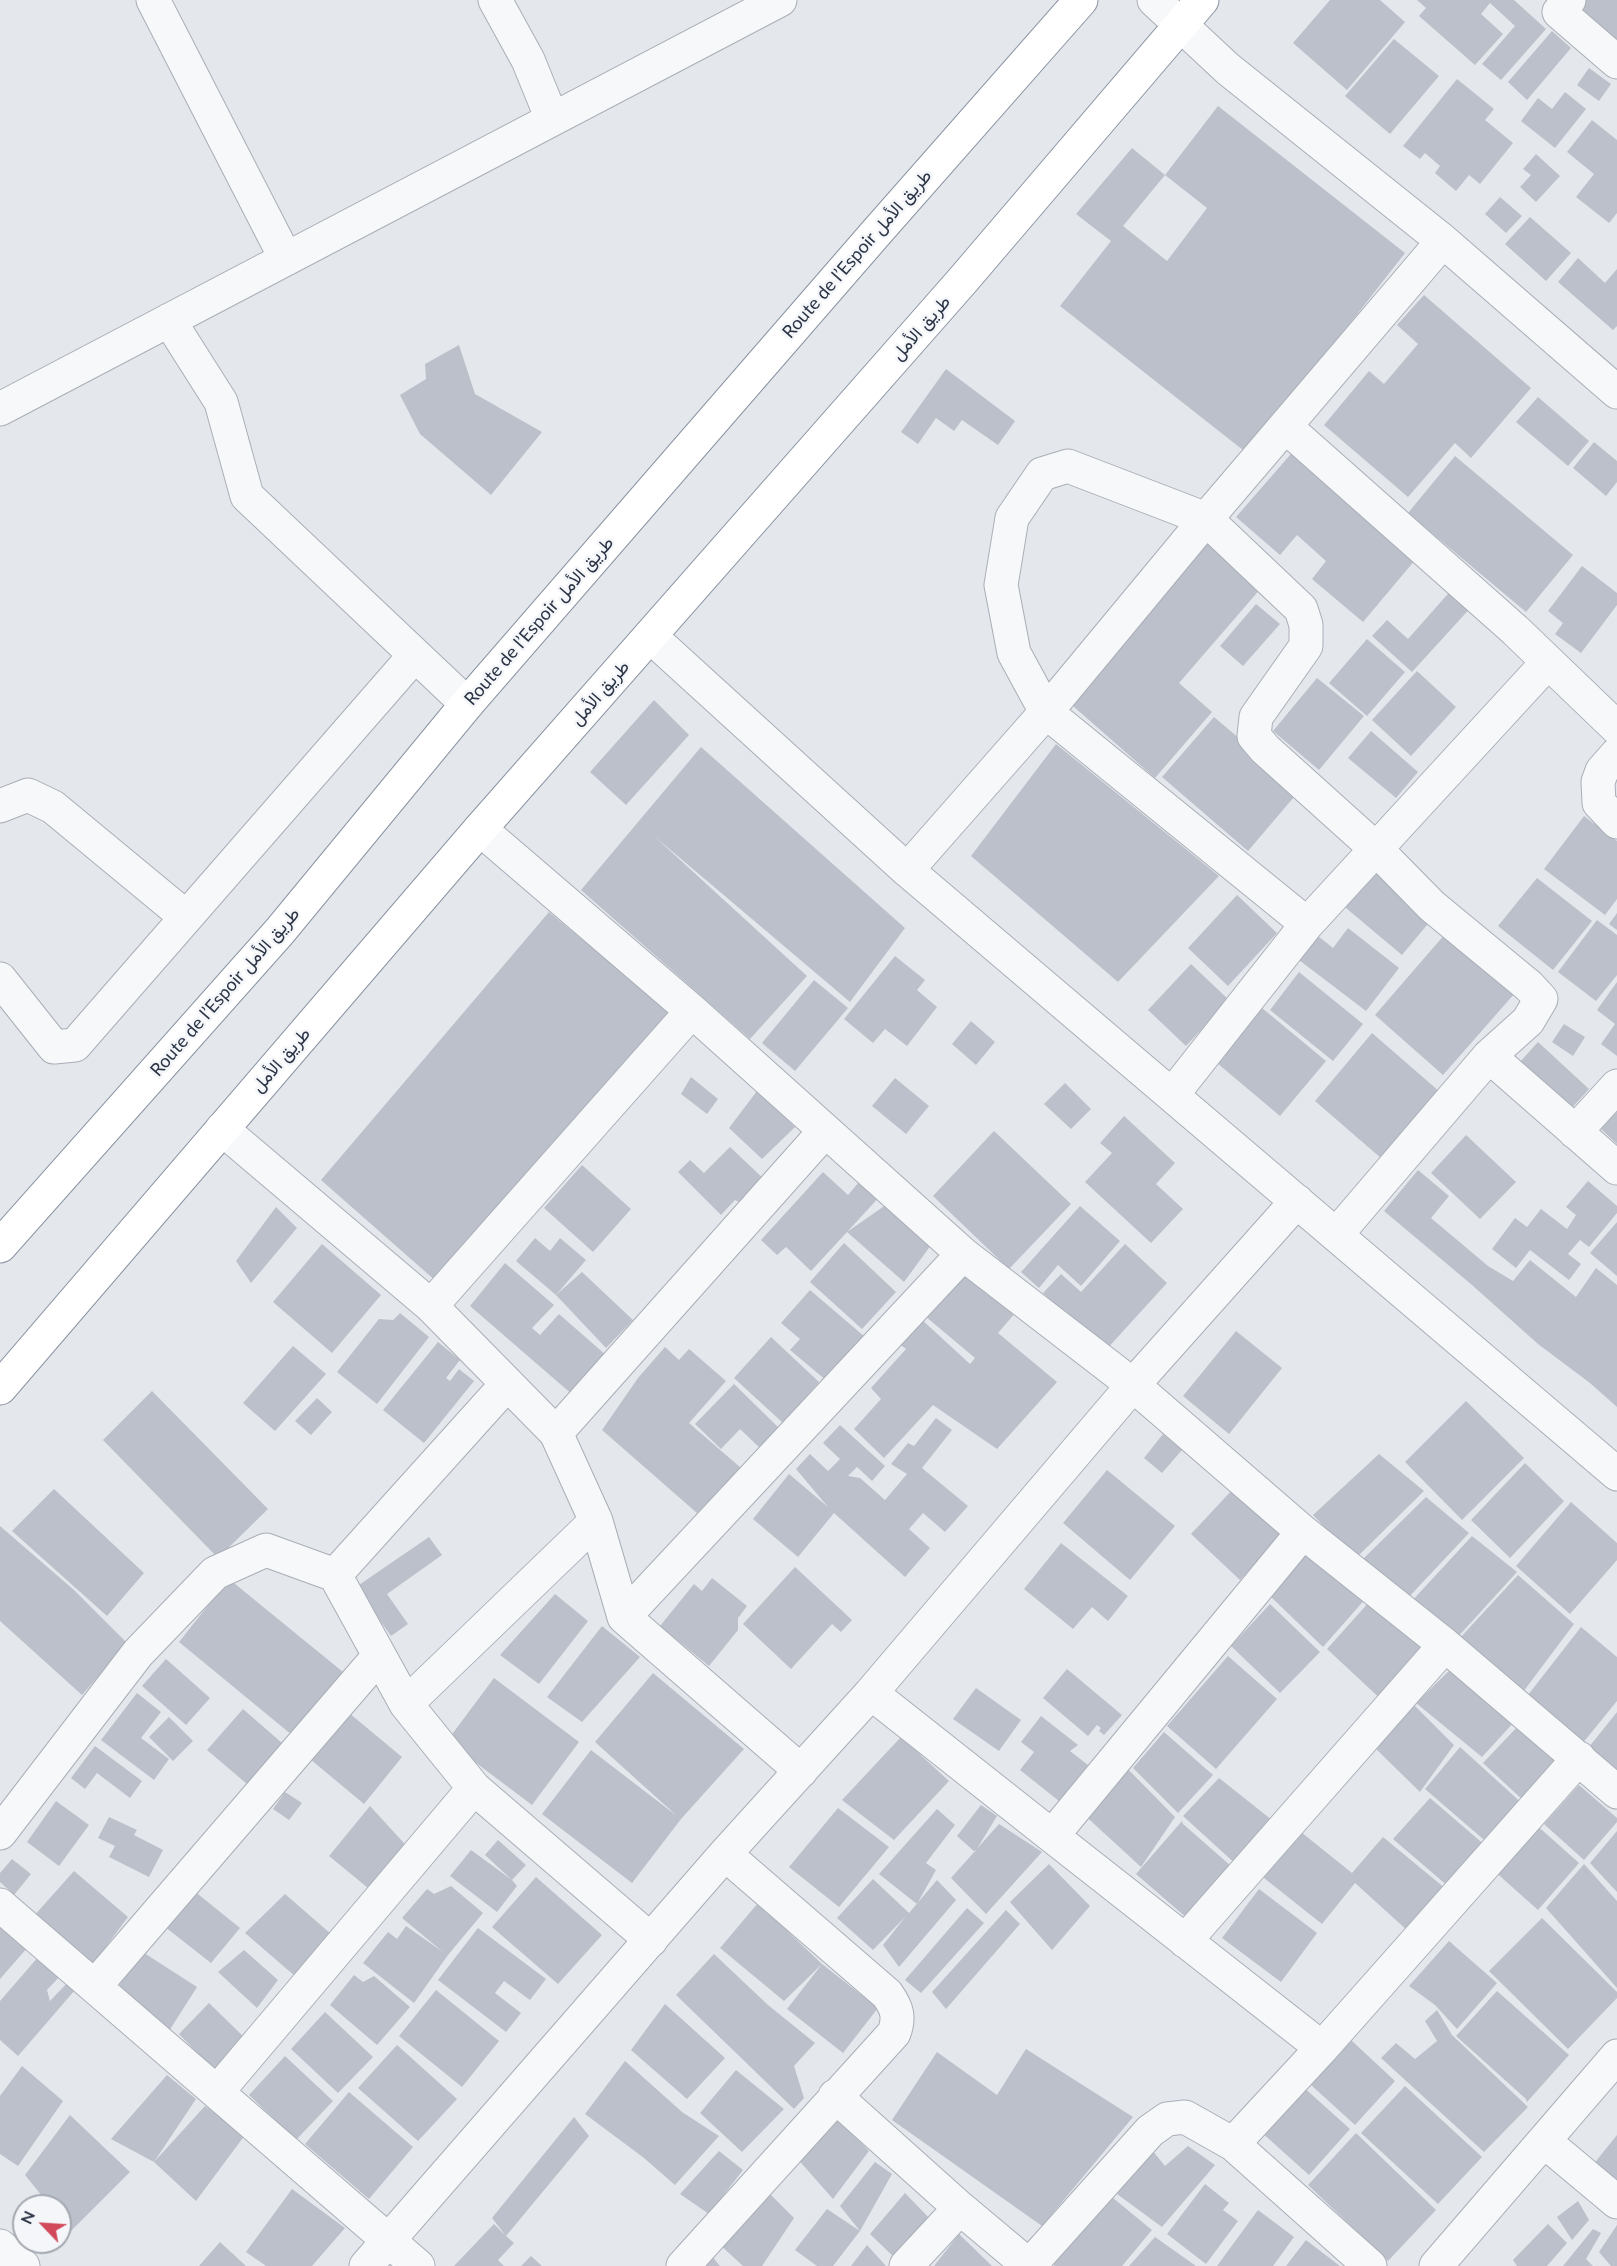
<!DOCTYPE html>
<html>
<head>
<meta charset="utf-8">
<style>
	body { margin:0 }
	#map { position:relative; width:1617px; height:2266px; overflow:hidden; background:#e4e7ec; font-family:Lato,sans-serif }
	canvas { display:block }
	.north { position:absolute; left:12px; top:2194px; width:60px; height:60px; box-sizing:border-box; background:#f4f6f9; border:2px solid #a4a8b1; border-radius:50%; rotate:295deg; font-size:16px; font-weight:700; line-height:24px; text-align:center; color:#2b3445 }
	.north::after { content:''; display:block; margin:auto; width:21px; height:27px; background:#d1495b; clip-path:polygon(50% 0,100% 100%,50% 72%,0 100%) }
</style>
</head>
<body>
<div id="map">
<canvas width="1617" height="2266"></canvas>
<div class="north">N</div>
</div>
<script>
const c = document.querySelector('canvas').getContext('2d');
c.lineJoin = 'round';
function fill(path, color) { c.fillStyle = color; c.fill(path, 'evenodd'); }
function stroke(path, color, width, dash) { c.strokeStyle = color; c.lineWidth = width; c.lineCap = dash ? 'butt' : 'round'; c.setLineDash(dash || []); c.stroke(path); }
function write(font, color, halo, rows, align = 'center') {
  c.font = font + ' Lato,Vazirmatn,sans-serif'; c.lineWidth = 5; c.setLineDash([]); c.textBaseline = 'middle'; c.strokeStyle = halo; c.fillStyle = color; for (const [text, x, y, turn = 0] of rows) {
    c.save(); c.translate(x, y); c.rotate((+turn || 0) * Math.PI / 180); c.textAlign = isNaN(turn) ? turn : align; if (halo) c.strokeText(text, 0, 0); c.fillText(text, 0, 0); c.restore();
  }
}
const building = new Path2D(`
	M1330 0H1380L1405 22 1347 90 1293 43Z
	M1417 0H1514L1546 29 1501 80 1482 64 1515 26 1490 3 1481 14 1503 34 1475 65 1419 16 1426 8Z
	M1583 0H1617V43L1573 11Z
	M1552 31 1571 48 1527 100 1508 82Z
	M1394 39 1439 76 1390 134 1345 96Z
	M1589 68 1611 84 1599 101 1577 85Z
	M1457 79 1494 109 1485 120 1513 143 1480 184 1469 175 1456 191 1435 173 1440 166 1425 153 1420 159 1403 146Z
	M1565 92 1586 109 1555 148 1521 121 1538 98 1552 109Z
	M1218 106 1405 253 1248 454 1060 306 1111 241 1076 214 1132 148 1165 175ZM1165 175 1207 208 1167 261 1123 226Z
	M1592 120 1617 140V213L1609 223 1576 197 1594 174 1567 152Z
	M1536 154 1560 176 1536 202 1520 187 1531 175 1523 169Z
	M1500 197 1522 216 1506 233 1485 214Z
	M1530 217 1571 253 1546 281 1505 244Z
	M1578 258 1605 283 1617 269V326L1613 330 1558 282Z
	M1424 295 1531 388 1471 458 1455 443 1408 497 1324 425 1369 371 1384 384 1418 344 1397 325Z
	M459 345 475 394 542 432 491 495 420 434 400 395 426 379 425 364Z
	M946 369 1015 421 998 445 962 420 954 431 936 418 918 444 901 432Z
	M1538 397 1589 441 1568 466 1516 422Z
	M1594 442 1617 461V482L1606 496 1573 468Z
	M1297 447 1421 553 1363 622 1312 579 1326 561 1297 535 1280 555 1236 517Z
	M1455 456 1573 555 1526 612 1408 513Z
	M1205 538 1262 587 1179 683 1212 712 1155 778 1065 699Z
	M1582 566 1617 593V605L1581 653 1555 634 1563 623 1548 611Z
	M1454 587 1474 604 1412 672 1372 636 1387 620 1408 639Z
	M1256 604 1280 624 1243 666 1220 646Z
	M1367 639 1405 672 1367 716 1329 683Z
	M1417 671 1456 707 1411 756 1372 720Z
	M1317 678 1364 716 1319 770 1273 731Z
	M654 700 689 735 626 805 590 772Z
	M1214 717 1300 790 1248 851 1162 777Z
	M1371 731 1418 772 1396 798 1348 758Z
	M1056 744 1219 876 1118 982 971 856Z
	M701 747 905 928 850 1002 654 836 807 976 750 1039 581 890Z
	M1584 816 1617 841V899L1605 915 1544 869Z
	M1375 861 1437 913 1402 955 1340 903Z
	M1537 878 1592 921 1553 970 1498 926Z
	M1237 895 1277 933 1228 986 1188 948Z
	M549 912 672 1014 437 1282 321 1180Z
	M1617 913V930L1609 924Z
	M1597 920 1617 935V975L1596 1001 1558 972Z
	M1348 928 1399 968 1366 1011 1299 960 1318 936 1333 948Z
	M1446 933 1515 993 1443 1075 1375 1015Z
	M895 956 925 980 917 990 937 1007 907 1046 885 1029 873 1043 844 1019Z
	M1191 964 1229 1000 1186 1046 1148 1010Z
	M1299 972 1363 1024 1333 1061 1270 1010Z
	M814 980 848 1008 795 1071 762 1043Z
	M1617 982V1056L1601 1044 1615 1024 1597 1010Z
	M1262 1008 1326 1061 1280 1116 1217 1063Z
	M971 1021 995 1042 976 1065 952 1044Z
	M1564 1024 1585 1037 1573 1056 1552 1042Z
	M1372 1033 1440 1092 1382 1159 1315 1101Z
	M1538 1042 1589 1089 1570 1110 1519 1063Z
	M691 1077 718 1099 707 1114 681 1094Z
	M895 1078 929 1106 906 1134 872 1106Z
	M1065 1083 1091 1109 1071 1129 1044 1104Z
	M757 1091 795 1127 762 1159 729 1128Z
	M1617 1112V1144L1601 1129Z
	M1124 1116 1175 1163 1156 1184 1183 1209 1151 1243 1085 1182 1112 1153 1100 1143Z
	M994 1131 1071 1204 1009 1269 933 1196Z
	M1466 1135 1516 1182 1480 1219 1431 1173Z
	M730 1147 766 1181 743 1204 735 1200 721 1215 678 1172 690 1160 704 1173Z
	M582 1165 631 1209 593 1252 544 1208Z
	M1418 1170 1449 1196 1431 1218 1488 1266 1513 1281 1530 1260 1576 1297 1596 1268 1617 1285V1407L1590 1383 1538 1344 1472 1285 1384 1211Z
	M823 1172 848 1195 864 1176 883 1193 847 1232 890 1202 934 1241 904 1282 847 1232 811 1271 786 1247 777 1255 761 1240Z
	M1588 1181 1617 1206V1213L1589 1247 1580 1240 1568 1254 1581 1264 1569 1280 1530 1250 1516 1268 1492 1249 1515 1218 1527 1227 1541 1209 1567 1229 1576 1215 1566 1207Z
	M1080 1206 1120 1241 1081 1286 1058 1265 1039 1288 1021 1272Z
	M276 1207 297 1228 251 1283 236 1261Z
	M1617 1222V1276L1590 1253Z
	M535 1238 550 1251 560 1238 586 1260 556 1295 582 1272 633 1320 606 1348 556 1295 516 1261Z
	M844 1243 896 1292 862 1329 810 1282Z
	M322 1244 381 1295 332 1353 273 1302Z
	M1125 1244 1167 1283 1105 1351 1043 1293 1061 1274 1081 1292Z
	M505 1263 554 1305 532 1328 540 1335 559 1314 607 1356 574 1396 470 1306Z
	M966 1268 1017 1311 998 1333 1057 1382 997 1449 933 1405 884 1458 854 1429 881 1399 871 1388 906 1349 898 1343 920 1318 970 1364 975 1358 925 1316Z
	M810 1290 865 1337 827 1381 790 1350 800 1339 781 1323Z
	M400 1313 429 1337 377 1404 337 1372 379 1319 393 1320Z
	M1236 1331 1282 1368 1229 1434 1183 1396Z
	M771 1337 819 1382 783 1423 734 1378Z
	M438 1342 460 1360 446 1378 450 1381 459 1369 474 1381 424 1443 383 1410Z
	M293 1346 326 1374 275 1431 243 1403Z
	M665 1347 679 1360 689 1349 726 1381 689 1423 741 1468 697 1513 602 1430 638 1378Z
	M734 1384 780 1429 761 1449 740 1429 721 1449 695 1424Z
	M152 1391 268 1509 218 1558 103 1440Z
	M317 1398 332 1412 311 1435 295 1421Z
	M1466 1401 1524 1458 1462 1520 1405 1462Z
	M936 1418 952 1430 922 1468 968 1506 945 1532 923 1513 909 1529 930 1548 905 1577 834 1513 798 1557 753 1519 789 1474 828 1507 796 1469 810 1454 828 1471 840 1459 823 1443 840 1425 885 1466 872 1481 857 1467 848 1476 860 1478 885 1500 907 1474 891 1464 908 1443 914 1446Z
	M1163 1434 1182 1450 1162 1473 1144 1458Z
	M1379 1454 1424 1491 1355 1559 1313 1515Z
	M1525 1463 1564 1501 1510 1558 1471 1520Z
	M1107 1470 1175 1526 1130 1580 1063 1523Z
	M1234 1488 1281 1536 1240 1580 1191 1534Z
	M54 1489 144 1573 107 1616 12 1531Z
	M1426 1497 1469 1533 1406 1600 1361 1561Z
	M1571 1502 1617 1543V1560L1570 1614 1516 1566Z
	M0 1526 74 1590 127 1643 82 1695 0 1621Z
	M1472 1536 1517 1572 1455 1640 1410 1603Z
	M429 1537 442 1555 387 1594 408 1624 391 1636 356 1587Z
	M1061 1543 1128 1596 1108 1621 1092 1607 1073 1629 1024 1589Z
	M1310 1548 1367 1597 1323 1647 1269 1595Z
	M795 1567 852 1620 841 1632 832 1624 791 1669 743 1624Z
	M1518 1575 1574 1624 1520 1696 1459 1639Z
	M712 1578 747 1606 738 1618V1630L709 1666 660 1626 694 1584 702 1591Z
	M229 1579 343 1672 292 1735 179 1642Z
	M555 1594 588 1621 539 1684 500 1655Z
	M1370 1601 1429 1654 1385 1703 1327 1649Z
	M1270 1604 1320 1652 1280 1693 1231 1646Z
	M602 1626 640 1657 582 1722 547 1697Z
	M1581 1627 1617 1657V1701L1582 1744 1528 1695Z
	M1228 1656 1277 1699 1216 1769 1167 1726Z
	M166 1659 210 1698 186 1725 142 1686Z
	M1455 1665 1516 1720 1482 1757 1416 1703Z
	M1067 1669 1122 1715 1104 1735 1099 1731 1101 1728 1097 1725 1088 1736 1043 1698Z
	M653 1673 744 1749 681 1819 632 1883 542 1814 591 1750 677 1816 595 1742Z
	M494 1678 579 1742 532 1805 447 1741Z
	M976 1688 1021 1720 999 1751 953 1719Z
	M137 1693 161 1712 141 1738 169 1759 154 1780 101 1740Z
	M1410 1701 1454 1745 1420 1792 1371 1744Z
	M243 1709 282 1743 247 1784 207 1750Z
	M1617 1712V1775L1589 1747Z
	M349 1713 402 1757 364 1804 310 1759Z
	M1041 1716 1078 1745 1070 1751 1088 1765 1059 1801 1020 1770 1034 1752 1021 1742Z
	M169 1717 193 1741 173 1761 149 1737Z
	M1519 1725 1563 1765 1526 1803 1483 1763Z
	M1164 1732 1213 1775 1178 1813 1133 1768Z
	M901 1737 949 1781 894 1840 842 1800Z
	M95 1746 142 1781 130 1798 97 1773 85 1789 71 1778Z
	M1460 1747 1525 1806 1490 1845 1425 1789Z
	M1119 1760 1175 1817 1141 1867 1080 1811Z
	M1219 1778 1277 1824 1239 1867 1183 1816Z
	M1579 1785 1617 1818V1822L1584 1860 1544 1824Z
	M285 1792 302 1803 289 1820 273 1809Z
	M1430 1798 1487 1847 1449 1887 1393 1839Z
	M56 1801 89 1825 59 1866 27 1842Z
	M981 1805 997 1816 975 1852 957 1836Z
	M370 1806 414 1854 379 1897 329 1856Z
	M838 1808 889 1847 839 1907 789 1867Z
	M937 1809 955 1825 926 1863 936 1870 917 1904 879 1874Z
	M109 1817 137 1830 134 1835 163 1850 149 1877 109 1857 115 1846 98 1838Z
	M1182 1821 1183 1824 1239 1873 1195 1925 1136 1874Z
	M1533 1822 1579 1863 1538 1910 1492 1869Z
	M999 1824 1042 1852 986 1914 951 1878Z
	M1296 1828 1352 1873 1383 1837 1446 1889 1408 1931 1355 1883 1322 1924 1259 1874Z
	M1617 1831V1892L1590 1863Z
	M498 1840 526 1865 512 1880 517 1886 497 1912 450 1876 471 1850 512 1880 485 1855Z
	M12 1859 31 1874 14 1895 0 1882V1873Z
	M1049 1864 1090 1906 1052 1950 1010 1902Z
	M1584 1864 1617 1901V1988L1546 1908Z
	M74 1871 128 1917 90 1968 33 1917Z
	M536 1877 602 1935 558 1984 492 1927Z
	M873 1879 909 1913 937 1880 956 1900 899 1967 883 1945 906 1916 873 1950 837 1918Z
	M188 1886 240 1928 211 1963 160 1923Z
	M451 1886 483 1913 448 1955 414 2003 363 1963 388 1932 397 1939 406 1926 443 1952 402 1918 427 1889 434 1894Z
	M1259 1889 1317 1933 1281 1982 1222 1938Z
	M285 1894 331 1934 296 1977 245 1933Z
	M758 1903 822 1964 878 2008 843 2053 787 2009 822 1964 784 2001 720 1948Z
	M967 1908 984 1923 921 1993 905 1980Z
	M1006 1910 1020 1924 946 2009 932 1992Z
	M1542 1918 1617 1992V1998L1568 2049 1489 1971Z
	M0 1925 28 1947 0 1979Z
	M478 1928 546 1979 530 2000 504 1981 495 1993 521 2013 506 2032 438 1980Z
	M1449 1941 1497 1983 1457 2029 1435 2005 1409 1986Z
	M244 1950 278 1980 257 2008 218 1972Z
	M141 1951 197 1987 169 2031 113 1995Z
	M714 1954 768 2005 815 2043 794 2066 804 2098 794 2109 676 1995Z
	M39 1956 61 1975 47 1990 50 2001 69 1981 75 1990 18 2056 0 2040V2001Z
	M354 1975 363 1982 374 1976 410 2007 377 2045 330 2005Z
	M436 1990 499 2041 462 2087 399 2036Z
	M1497 1991 1569 2055 1527 2102 1526 2099 1456 2036Z
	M209 2003 247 2040 216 2072 179 2034Z
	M665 2004 725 2058 687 2099 631 2050Z
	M1437 2010 1452 2035 1528 2107 1484 2152 1381 2058 1396 2043 1415 2059 1437 2041 1425 2021Z
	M325 2012 373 2057 338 2093 291 2049Z
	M1351 2040 1395 2081 1355 2125 1311 2085Z
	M397 2045 457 2099 418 2141 358 2088Z
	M1026 2049 1133 2117 1042 2226 892 2120 937 2052 997 2095Z
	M285 2056 333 2101 296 2140 249 2095Z
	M625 2061 682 2112 719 2136 675 2185 644 2158 585 2114Z
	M22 2066 63 2101 18 2166 0 2154V2096Z
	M736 2070 784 2109 742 2152 700 2113Z
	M167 2075 196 2099 154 2162 111 2139Z
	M1301 2085 1350 2129 1309 2175 1260 2131Z
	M1405 2086 1482 2157 1438 2204 1361 2133Z
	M349 2092 413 2147 369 2199 305 2144Z
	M205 2106 245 2135 196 2201 154 2162Z
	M833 2114 869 2151 833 2199 795 2156Z
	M70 2115 130 2172 70 2232 60 2219V2206H50L25 2175Z
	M574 2117 589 2136 506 2236 514 2243 498 2260 504 2266H454L494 2224 506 2236 492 2218Z
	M1356 2133 1436 2210 1388 2261 1308 2185Z
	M1617 2135V2191L1588 2171Z
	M1188 2146 1215 2165 1162 2227 1117 2194 1152 2150 1165 2166Z
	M719 2151 743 2170 709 2214 680 2194Z
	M875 2162 892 2174 860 2231 833 2266H817L795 2250 827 2209 860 2231 840 2206Z
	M1205 2184 1229 2203 1223 2210 1238 2221 1206 2264 1167 2234Z
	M292 2189 345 2228 312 2266H266L246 2252Z
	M765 2189 794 2218 762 2266H743L717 2242Z
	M905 2193 931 2220 897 2260 870 2234Z
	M1113 2198 1152 2230 1122 2266H1055L1050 2261Z
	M1578 2201 1589 2220 1572 2240 1557 2217Z
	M1258 2210 1294 2237 1273 2266H1217Z
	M1548 2224 1567 2243 1547 2266H1517L1513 2260Z
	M1617 2225V2266H1611L1599 2252Z
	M1593 2229 1601 2233 1586 2259 1593 2266H1563Z
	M959 2234 992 2266H934Z
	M1155 2237 1196 2266H1129Z
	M1306 2240 1340 2266H1286Z
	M220 2242 246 2266H199Z
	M867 2245 886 2266H851Z
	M711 2255 720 2266H702Z
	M531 2256 542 2266H521Z`);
const minor = new Path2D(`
	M153 0 286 259
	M495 0 528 60 552 119
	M1154 0 1228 69 1443 241 1617 392
	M1569 0 1559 12 1617 62
	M169 320 221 402 247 496 467 704
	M0 409 780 0
	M1286 427 1515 630 1617 728
	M650 636 907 870 1617 1474
	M1617 754 1602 771 1598 782 1599 803 1617 822
	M0 806 28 795 53 807 186 917
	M480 829 692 1011 963 1254 1133 1385 1303 1532 1445 1645 1617 1792
	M907 870 1046 712 1206 519 1443 241
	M1307 924 1046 712 1014 653 1001 585 1012 518 1042 474 1068 466 1206 519 1301 609 1306 625V646L1256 717 1254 736 1265 749 1375 848 1432 906 1529 986 1541 999 1528 1021 1489 1056 1336 1235
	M0 979 54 1047 75 1045 415 655
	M1489 1056 1617 1168
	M1172 1095 1307 924 1548 662
	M222 1129 431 1306
	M1575 1132 1617 1086
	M556 1433 825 1131
	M596 1521 556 1433 431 1306 692 1011
	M335 1575 507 1384
	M624 1617 963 1254
	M871 1693 1052 1836 1303 1532
	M406 1704 596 1521 624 1617 801 1771
	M0 1833 138 1653 215 1573 266 1550 335 1575 406 1704 474 1788 651 1940
	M1052 1836 1322 2048 1579 1758
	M0 1905 418 2266
	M1185 1941 1445 1645
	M95 1986 379 1656
	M1322 2048 1233 2144 1370 2266
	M217 2092 474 1788
	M835 2096 960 2208 1028 2265
	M1544 2141 1617 2202
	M0 2246 23 2266
	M366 2266 725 1854 871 1693 1133 1385 1297 1201
	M683 2266 894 2033C900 2017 897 2008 887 1994L725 1854
	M906 2266 960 2208
	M1029 2266 1150 2131 1167 2119 1185 2117 1233 2144
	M1436 2266 1617 2056`);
const highway = new Path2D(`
	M0 1246 280 931 467 704 875 234 1081 0
	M0 1388 480 829 963 280 1202 0`);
const streetNames = [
	["Route de l’Espoir طريق الأمل",857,254,-49],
	["طريق الأمل",921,328,-49],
	["Route de l’Espoir طريق الأمل",539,621,-49],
	["طريق الأمل",600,693,-49],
	["Route de l’Espoir طريق الأمل",225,992,-49],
	["طريق الأمل",281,1060,-49]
];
fill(building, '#bbc0ca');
stroke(minor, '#a9aeb7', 35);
stroke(highway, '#8b94a3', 35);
stroke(minor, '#f7f8fa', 33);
stroke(highway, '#fff', 33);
write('18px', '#2b3445', '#f4f6f9', streetNames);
</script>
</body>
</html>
